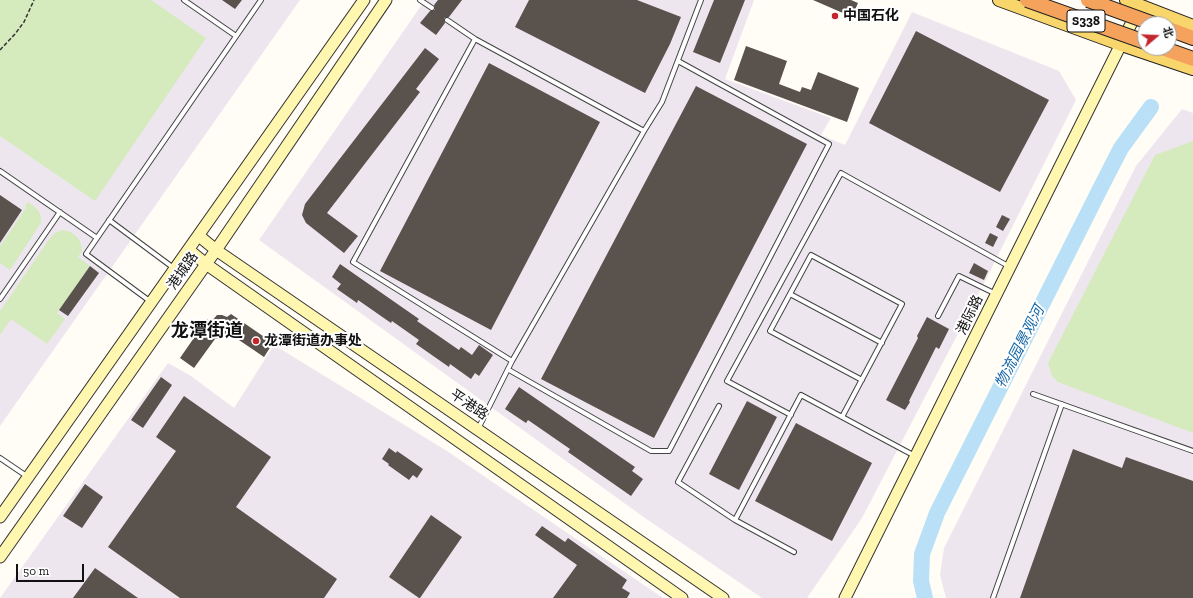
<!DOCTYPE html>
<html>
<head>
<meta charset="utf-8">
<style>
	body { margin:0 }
	#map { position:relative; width:1193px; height:598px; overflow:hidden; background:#fffdf5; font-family:"Zilla Slab","Noto Sans SC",serif }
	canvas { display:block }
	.north { position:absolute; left:1137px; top:16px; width:40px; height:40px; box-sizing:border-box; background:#fff; border:1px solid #a0a0a0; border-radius:50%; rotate:71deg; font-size:11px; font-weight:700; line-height:16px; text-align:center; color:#111 }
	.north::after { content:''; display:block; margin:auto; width:14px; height:18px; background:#c4262e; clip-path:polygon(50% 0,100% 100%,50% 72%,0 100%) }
	.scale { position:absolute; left:16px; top:564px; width:68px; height:18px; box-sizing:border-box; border:2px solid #111; border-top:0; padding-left:5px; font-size:12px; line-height:14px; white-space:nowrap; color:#111; -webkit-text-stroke:3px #fff; paint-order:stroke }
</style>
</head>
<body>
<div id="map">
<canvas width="1193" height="598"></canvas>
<div class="north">北</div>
<div class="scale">50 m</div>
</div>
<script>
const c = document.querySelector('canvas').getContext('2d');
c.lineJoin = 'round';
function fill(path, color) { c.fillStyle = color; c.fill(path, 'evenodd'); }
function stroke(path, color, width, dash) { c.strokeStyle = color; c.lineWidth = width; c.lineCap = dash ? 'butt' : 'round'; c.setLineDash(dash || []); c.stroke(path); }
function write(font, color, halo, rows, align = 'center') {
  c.font = font + ' "Zilla Slab","Noto Sans SC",serif'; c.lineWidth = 4; c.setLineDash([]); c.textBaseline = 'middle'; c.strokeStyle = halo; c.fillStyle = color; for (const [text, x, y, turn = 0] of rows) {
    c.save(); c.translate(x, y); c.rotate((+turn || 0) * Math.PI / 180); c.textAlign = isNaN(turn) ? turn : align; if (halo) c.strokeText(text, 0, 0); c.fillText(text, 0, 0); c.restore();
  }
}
const industrial = new Path2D(`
	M0 0H300L0 426Z
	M425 0H754L725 79 831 118 821 135 845 145 912 12 1059 71 1076 100 977 297 862 518 807 598H762L645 518 259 240Z
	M1182 109 1193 113V598H946L940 575 944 548 1136 166Z
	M274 345 447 451 663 598H0L168 363 191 376 234 408Z`);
const green = new Path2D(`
	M0 0H151L206 38 95 201 0 136Z
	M1193 141V433L1058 382 1052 376 1048 363 1155 155Z
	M28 202C37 208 42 212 41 223L10 270 0 263V246L26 208 25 206Z
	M62 230C74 231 82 239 82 251L78 257 90 266 57 313 65 319 47 344 11 319 0 335V311L50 238 55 233Z`);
const river = new Path2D(`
	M925 598 921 581 922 554 937 513 1101 187 1121 148 1151 107`);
const building = new Path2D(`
	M222 0H242L235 9Z
	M438 0H462L449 17 444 18V20L445 23 436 35 420 23 430 11 435 10V8L434 5Z
	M529 0H637L681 17 670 44 645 93 515 27Z
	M714 0H745L720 63 693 52Z
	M813 0H851L858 3 852 17Z
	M916 31 1049 100 1000 192 869 123Z
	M746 46 787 61 779 84 800 92 802 87 811 90 818 72 859 88 847 122 734 80Z
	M425 48 439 59 416 89 420 92 327 213 358 236 344 253 306 223 302 215 305 204Z
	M489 63 600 122 491 330 380 271Z
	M696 86 807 144 654 438 541 379Z
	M0 195 22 210 0 243Z
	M1002 215 1010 219 1003 231 996 227Z
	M990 233 998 237 993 247 985 243Z
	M974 263 988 271 984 280 969 273Z
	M340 264 419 319 417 321 459 350 461 347 472 355 479 345 493 355 479 376 475 373 471 379 450 364 449 367 416 344 419 340 392 321 391 323 358 300 357 303 337 289 341 284 332 277Z
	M90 266 99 273 68 316 59 310Z
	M231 314 273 343 264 357 233 336 215 339 194 368 180 358 207 319 211 322 217 315H222L227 317Z
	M927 317 949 329 939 349 936 347 909 401 910 402 905 410 886 400 918 338 917 336Z
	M161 377 172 385 143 428 131 420Z
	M519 387 635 467 632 471 643 479 631 496 568 452 570 449 528 420 526 423 505 409Z
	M184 396 271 457 236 507 337 579 324 598H180L108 547 176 451 156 437Z
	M747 401 777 417 739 490 709 474Z
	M796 423 872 463 832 541 755 501Z
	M389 448 396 453 397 451 423 469 417 478 413 475 409 480 388 465 389 464 382 459Z
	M1073 449 1122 468 1126 457 1193 481V598H1020Z
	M85 484 103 497 82 528 63 516Z
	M431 515 462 537 420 598H419L389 577Z
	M542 526 565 542 568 538 627 580 622 588 630 593 627 598H553L577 565 535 535Z
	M95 568 138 598H73Z`);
const path = new Path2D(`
	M0 50 15 34 24 22 34 0`);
const lane = new Path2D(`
	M184 0 236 36
	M420 0 432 8
	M447 20 475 39 644 131 512 361 478 429
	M475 39 353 262 512 361
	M644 131 662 102 701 0
	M0 171 97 238 261 0
	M109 220 175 269
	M97 238 86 254 151 302
	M790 294 882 343
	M0 299 60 212
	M938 316 959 276 996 294
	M509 370 651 451H669L829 144 678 61
	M1033 394 1193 451
	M719 406 678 482 735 520 794 552
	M791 415 727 381 841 173 1010 267
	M842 417 902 304 811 255 770 331 862 380
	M0 458 28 477
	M735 520 801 395 915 456
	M993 598 1062 404`);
const secondary = new Path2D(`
	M199 236 216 250 723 598
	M189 250 206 264 682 598
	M0 517 364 0
	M0 557 216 250 386 0
	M845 598 1138 10`);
const primary = new Path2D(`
	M999 0 1122 45 1193 69
	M1126 0 1193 26`);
const highway = new Path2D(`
	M1169 29 1193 38
	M1162 48 1193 59`);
const highwayBridge = new Path2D(`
	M1027 0 1145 42
	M1088 0 1154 24`);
const markers = [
	[835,16,4,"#c4262e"],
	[256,341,4,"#c4262e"]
];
const shields = [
	[1086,21,38]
];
const shieldNames = [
	["S338",1086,21]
];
const poiNames = [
	["中国石化",843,16],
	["龙潭街道办事处",264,341]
];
const streetNames = [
	["港城路",183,271,-55],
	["港际路",970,315,-64],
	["平港路",469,405,34]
];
const waterNames = [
	["物流园景观河",1020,347,-63]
];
const districtNames = [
	["龙潭街道",207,331]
];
fill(industrial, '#eee6ef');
fill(green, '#d5ebbd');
stroke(river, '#b9e0f7', 16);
fill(building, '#5a524d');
stroke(lane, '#444', 6);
stroke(secondary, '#333', 13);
stroke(primary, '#222', 14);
stroke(highway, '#222', 16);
stroke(path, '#333', 1.5, [4, 2]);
stroke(lane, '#fff', 4);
stroke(secondary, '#fff6b0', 11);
stroke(primary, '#f9d66b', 12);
stroke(highway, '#f5a25d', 14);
stroke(highwayBridge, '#222', 16, []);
stroke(highwayBridge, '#f5a25d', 14);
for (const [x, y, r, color] of markers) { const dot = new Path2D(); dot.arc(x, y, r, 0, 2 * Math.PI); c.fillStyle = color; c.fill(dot); stroke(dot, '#fff', 1.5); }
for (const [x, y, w] of shields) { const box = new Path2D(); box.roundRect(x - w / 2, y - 11, w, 22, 3); c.fillStyle = '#fff'; c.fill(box); stroke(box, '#111', 1); }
write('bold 13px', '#111', null, shieldNames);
write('bold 14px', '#111', '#fff', poiNames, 'left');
write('14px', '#111', '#fff', streetNames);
write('italic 15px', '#1768a6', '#fff', waterNames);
write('bold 18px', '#111', '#fff', districtNames);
</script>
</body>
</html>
